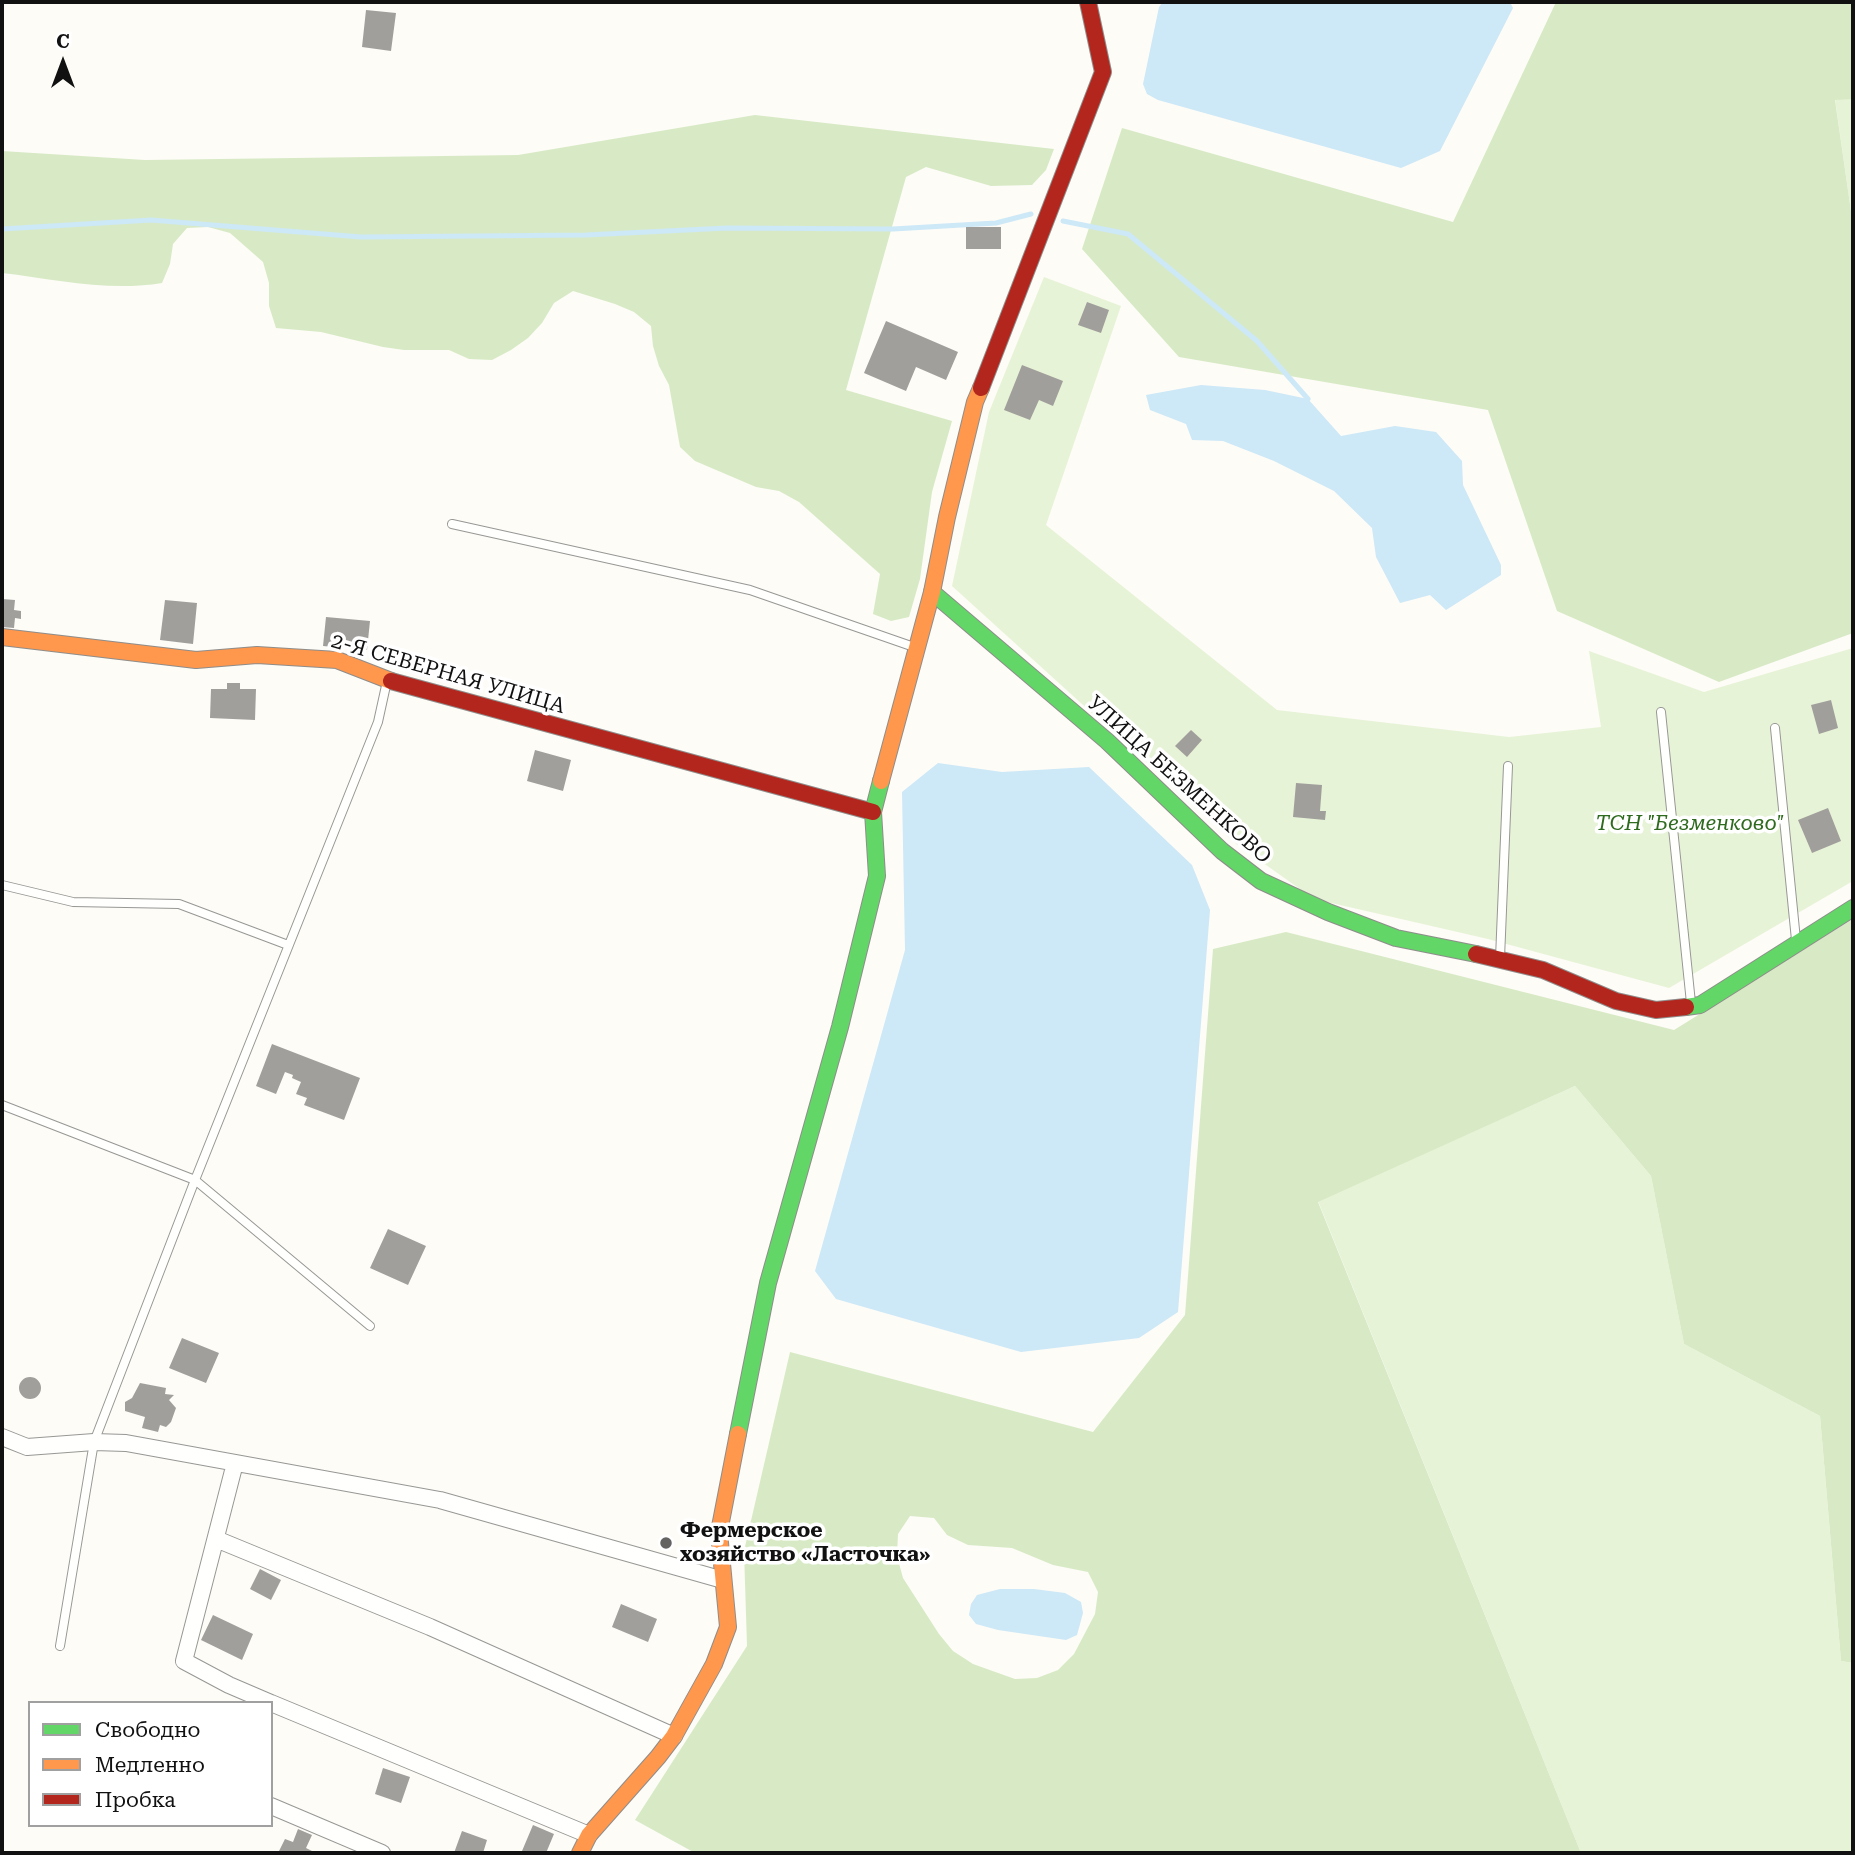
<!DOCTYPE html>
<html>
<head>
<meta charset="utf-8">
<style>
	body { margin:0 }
	#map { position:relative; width:1855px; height:1855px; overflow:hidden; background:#fdfcf7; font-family:"Roboto Serif",serif }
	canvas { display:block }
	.frame { position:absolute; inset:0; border:4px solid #111; pointer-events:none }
	.legend { position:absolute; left:28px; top:1701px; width:245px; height:126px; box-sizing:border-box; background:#fff; border:2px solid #a0a0a0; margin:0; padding:9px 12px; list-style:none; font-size:21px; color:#111 }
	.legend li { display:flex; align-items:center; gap:14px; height:35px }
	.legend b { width:35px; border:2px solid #a0a0a0 }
	.north { position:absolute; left:28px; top:28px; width:70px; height:70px; -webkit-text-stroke:5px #fff; paint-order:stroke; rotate:0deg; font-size:19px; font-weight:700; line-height:28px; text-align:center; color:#111 }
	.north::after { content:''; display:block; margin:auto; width:24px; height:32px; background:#111; clip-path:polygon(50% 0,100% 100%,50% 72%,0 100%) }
</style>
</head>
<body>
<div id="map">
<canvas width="1855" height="1855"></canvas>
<div class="frame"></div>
<ul class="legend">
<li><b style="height:9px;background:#63d668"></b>Свободно</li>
<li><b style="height:9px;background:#ff974d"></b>Медленно</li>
<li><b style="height:9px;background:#b3261e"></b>Пробка</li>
</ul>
<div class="north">С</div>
</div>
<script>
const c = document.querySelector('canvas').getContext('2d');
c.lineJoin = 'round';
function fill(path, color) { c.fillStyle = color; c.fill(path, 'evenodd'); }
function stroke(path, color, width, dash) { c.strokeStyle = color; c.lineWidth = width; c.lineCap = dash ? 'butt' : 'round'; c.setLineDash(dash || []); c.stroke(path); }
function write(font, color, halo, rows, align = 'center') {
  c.font = font + ' "Roboto Serif",serif'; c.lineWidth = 7; c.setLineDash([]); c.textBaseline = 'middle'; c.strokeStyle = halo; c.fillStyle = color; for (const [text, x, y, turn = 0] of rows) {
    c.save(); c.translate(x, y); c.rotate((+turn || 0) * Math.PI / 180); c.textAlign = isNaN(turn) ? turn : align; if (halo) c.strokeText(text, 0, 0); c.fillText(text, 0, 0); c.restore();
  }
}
const green = new Path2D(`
	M1835 99H1853V225Z
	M1044 277 1121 306 1046 525 1277 710 1509 737 1601 727 1589 651 1704 692 1853 648V881L1669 988 1488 939 1314 899 1235 843 952 586 989 412Z
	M1575 1086 1651 1176 1684 1344 1820 1416 1841 1661 1853 1663V1853H1581L1318 1201Z`);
const forest = new Path2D(`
	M1556 2H1853V99L1835 100 1853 225V633L1719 682 1557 611 1488 410 1179 357 1082 249 1122 128 1453 222Z
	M755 115 1054 149 1046 170 1032 185 991 186 926 167 906 177 846 390 952 421 932 492 920 579 909 617 891 621 873 614 880 574 799 502 779 491 756 487 695 461 680 447 669 385 659 366 653 346 651 326 634 312 615 304 573 291 554 303 542 323 528 338 511 350 492 360 469 359 449 350H404L383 347 321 332 276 328 269 306V283L263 262 230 233 208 227 187 228 173 244 170 264 162 283C109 292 54 279 2 273V151L145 160 518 155Z
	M1853 919V1663L1841 1661 1820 1416 1684 1344 1651 1176 1575 1086 1318 1202 1581 1853H695L635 1820 747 1646 744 1551 790 1352 1093 1432 1185 1315 1213 949 1286 932 1674 1030ZM910 1516 934 1518 947 1535 968 1545 1012 1548 1053 1565 1088 1572 1098 1592 1095 1614 1074 1654 1058 1670 1037 1678 1015 1679 973 1664 953 1651 939 1634 903 1578 897 1556 898 1534Z`);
const water = new Path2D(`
	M1163 2H1510L1513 8 1440 151 1401 168 1158 100 1147 94 1143 84 1159 7Z
	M1201 385 1265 390 1308 399 1341 436 1395 426 1436 432 1462 461 1463 485 1501 565V575L1446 610 1430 595 1400 603 1376 557 1372 528 1334 491 1274 461 1223 441 1192 440 1186 424 1150 410 1146 395Z
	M938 763 1002 772 1089 767 1192 865 1210 910 1178 1312 1139 1338 1021 1352 836 1299 815 1271 905 950 902 792Z
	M1000 1589H1034L1065 1593 1081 1602 1083 1613 1077 1635 1066 1640 998 1630 976 1624 969 1615 971 1604 977 1595Z`);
const stream = new Path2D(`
	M1063 221 1128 234 1257 341 1308 399
	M2 229 151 220 361 237 586 235 727 228 893 229 996 223 1031 214`);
const building = new Path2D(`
	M366 10 396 13 391 51 362 47Z
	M966 227H1001V249H966Z
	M1087 302 1109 310 1101 333 1078 325Z
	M886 321 958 352 946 380 916 367 906 391 864 373Z
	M1022 365 1063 381 1053 406 1039 400 1030 420 1004 410Z
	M2 599 15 600 14 610 21 611V619L15 618 14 628 2 627Z
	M165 600 197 603 193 644 160 640Z
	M326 617 370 621 367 650 323 646Z
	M227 683H240V689H256L255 720 210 718 211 689H227Z
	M1831 700 1838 728 1819 734 1811 705Z
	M1191 730 1202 740 1187 757 1175 746Z
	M535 750 571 760 563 791 527 781Z
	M1296 783 1322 785 1320 811H1326L1325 820 1293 817Z
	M1828 808 1841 841 1812 853 1798 820Z
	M272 1044 360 1078 344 1120 304 1105 307 1098 296 1094 301 1082 292 1078 293 1075 285 1072 276 1094 256 1086Z
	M388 1229 426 1246 408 1285 370 1268Z
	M182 1338 219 1353 206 1383 169 1368Z
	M19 1388a11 11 0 1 1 22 0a11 11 0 1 1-22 0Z
	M140 1383 166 1388 165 1394 174 1395 169 1400 176 1408 171 1422 166 1427 160 1425 158 1432 142 1428 145 1417 125 1411V1402L132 1398Z
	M260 1569 281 1580 271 1600 250 1589Z
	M621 1604 657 1619 648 1642 612 1627Z
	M213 1615 253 1634 242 1660 201 1640Z
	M383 1768 410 1777 401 1803 375 1794Z
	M533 1825 554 1834 546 1853H528L522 1851Z
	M298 1829 312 1835 306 1848 312 1851 311 1853H278L285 1839 293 1842Z
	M462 1831 487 1840 483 1853H454Z`);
const lane = new Path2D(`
	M452 524 750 590 914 647
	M1661 712 1691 1003
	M1775 728 1796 940
	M2 885 73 902 179 904 288 945
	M1500 958 1508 766
	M2 1105 195 1180 370 1326
	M60 1646 94 1442 195 1180 378 722 387 681`);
const street = new Path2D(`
	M2 1437 27 1447 94 1442 126 1443 440 1500 723 1580
	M235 1463 184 1661 229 1685 271 1703
	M216 1539 430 1627 674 1736
	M271 1703 589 1835
	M271 1806 382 1853`);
const fast = new Path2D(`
	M932 592 1107 741 1222 851 1261 881 1328 912 1396 938 1476 954
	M1686 1007 1700 1005 1853 908
	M738 1434 768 1283 840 1027 877 876 873 812 881 781`);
const slow = new Path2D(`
	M2 637 196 660 257 655 337 660 391 681
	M881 781 932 592 947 517 975 402 981 388
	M580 1853 589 1835 658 1757 674 1736 714 1664 728 1627 719 1532 738 1434`);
const jam = new Path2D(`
	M981 388 1103 72 1088 2
	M391 681 873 812
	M1476 954 1543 970 1616 1001 1656 1010 1686 1007`);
const markers = [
	[666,1543,7,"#646362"]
];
const streetNames = [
	["2-Я СЕВЕРНАЯ УЛИЦА",448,674,16],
	["УЛИЦА БЕЗМЕНКОВО",1179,780,42]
];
const parkNames = [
	["ТСН \"Безменково\"",1690,824]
];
const poiNames = [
	["Фермерское",680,1531],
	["хозяйство «Ласточка»",680,1555]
];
fill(green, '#e7f3d7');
fill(forest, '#d8eac5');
fill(water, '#cde8f7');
stroke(stream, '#cde8f7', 5);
fill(building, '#a19f9c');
stroke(lane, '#979795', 10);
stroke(street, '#979795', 18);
stroke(fast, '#8e8d8b', 18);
stroke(slow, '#8e8d8b', 18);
stroke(jam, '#8e8d8b', 18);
stroke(lane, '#fffffe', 8);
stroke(street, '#fffffe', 16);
stroke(fast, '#63d668', 16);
stroke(slow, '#ff974d', 16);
stroke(jam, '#b3261e', 16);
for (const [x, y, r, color] of markers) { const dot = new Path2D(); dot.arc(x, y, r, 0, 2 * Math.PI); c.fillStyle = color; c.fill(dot); stroke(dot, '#fff', 2.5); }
write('21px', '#111', '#fff', streetNames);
write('italic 21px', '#2f6b1f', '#fff', parkNames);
write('bold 21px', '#111', '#fff', poiNames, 'left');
</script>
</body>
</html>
